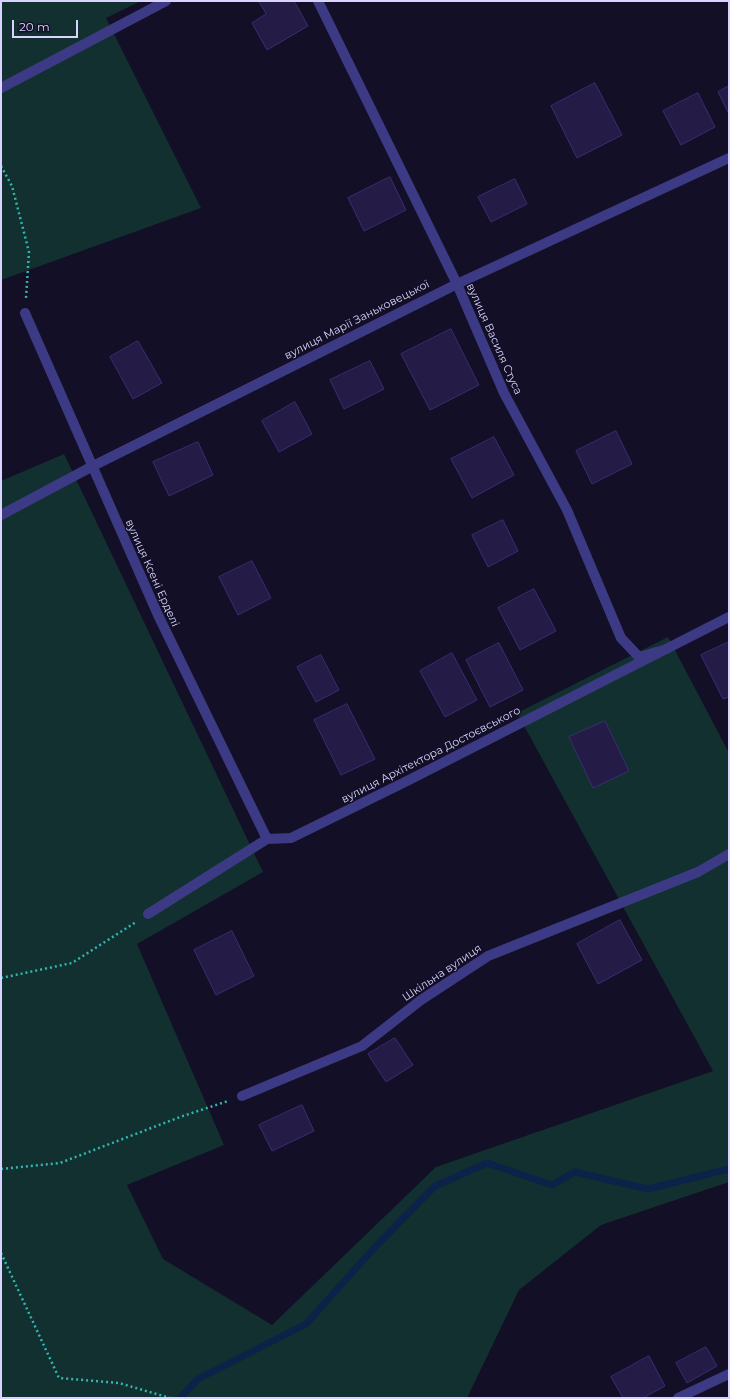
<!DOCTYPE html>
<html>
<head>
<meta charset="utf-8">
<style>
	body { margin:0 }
	#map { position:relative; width:730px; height:1399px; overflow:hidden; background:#130f26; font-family:Montserrat,sans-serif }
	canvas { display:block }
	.frame { position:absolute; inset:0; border:2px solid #d9d4ff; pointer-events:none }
	.scale { position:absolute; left:12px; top:20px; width:66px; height:18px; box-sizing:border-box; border:2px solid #d9d4ff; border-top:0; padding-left:5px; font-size:12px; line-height:14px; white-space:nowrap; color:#d9d4ff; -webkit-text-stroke:3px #130f26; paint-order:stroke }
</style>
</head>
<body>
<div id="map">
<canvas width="730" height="1399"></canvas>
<div class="frame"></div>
<div class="scale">20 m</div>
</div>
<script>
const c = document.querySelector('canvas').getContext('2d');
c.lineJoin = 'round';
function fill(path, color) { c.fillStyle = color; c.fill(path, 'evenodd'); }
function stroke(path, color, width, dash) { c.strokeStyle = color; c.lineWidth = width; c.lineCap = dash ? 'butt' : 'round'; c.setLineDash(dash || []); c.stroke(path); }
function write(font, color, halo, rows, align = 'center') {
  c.font = font + ' Montserrat,sans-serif'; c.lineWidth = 3; c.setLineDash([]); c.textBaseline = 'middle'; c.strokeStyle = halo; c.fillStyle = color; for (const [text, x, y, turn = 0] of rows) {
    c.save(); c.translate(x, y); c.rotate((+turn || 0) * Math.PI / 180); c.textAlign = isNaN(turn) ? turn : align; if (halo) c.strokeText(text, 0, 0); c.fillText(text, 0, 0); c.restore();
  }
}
const green = new Path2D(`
	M1 1H141L106 18 201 208 1 280Z
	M64 454 263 872 137 944 224 1145 127 1185 163 1259 272 1325 436 1167 713 1071 517 713 668 637 729 753V1182L601 1225 519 1290 467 1398H1V481Z`);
const stream = new Path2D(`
	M180 1398 198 1379 306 1324 376 1246 435 1186 487 1163 552 1185 575 1172 648 1189 729 1169`);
const building = new Path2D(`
	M259 1H294L308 26 267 50 252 23 266 14Z
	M595 83 622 135 577 158 551 106Z
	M729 86V114L718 92Z
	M698 93 715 127 681 145 663 111Z
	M390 177 406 210 364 231 348 198Z
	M515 179 527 204 491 222 478 197Z
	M451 329 479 385 430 410 401 354Z
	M138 341 162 383 133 399 110 357Z
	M370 361 384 389 344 409 330 380Z
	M295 402 312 434 279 452 262 421Z
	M616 431 632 464 592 484 576 451Z
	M494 437 514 475 472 498 451 459Z
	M198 442 213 475 169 496 153 462Z
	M503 520 518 551 488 567 472 535Z
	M252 561 271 598 238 615 219 577Z
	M534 589 556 631 520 650 498 608Z
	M729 642V697L723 699 701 655Z
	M499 643 523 690 490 707 466 660Z
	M452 653 477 700 445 717 420 671Z
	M321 655 339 690 316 702 297 667Z
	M347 704 375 759 341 775 314 720Z
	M605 721 629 771 593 788 569 737Z
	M620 920 642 960 598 984 577 944Z
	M232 931 254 976 216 995 194 950Z
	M395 1038 413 1065 386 1082 368 1054Z
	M302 1105 314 1131 272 1151 259 1125Z
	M706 1347 717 1366 687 1383 676 1363Z
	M649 1356 665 1386 643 1398H623L611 1377Z`);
const path = new Path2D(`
	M1 166 12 186 29 252 26 298
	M1 978 72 963 136 922
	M1 1169 60 1163 180 1117 228 1101
	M1 1253 59 1378 119 1383 170 1398`);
const street = new Path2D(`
	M318 1 457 284 504 393 567 510 621 638 639 657 667 649
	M1 88 166 1
	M25 313 158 615 267 839
	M1 515 91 467 457 284 729 158
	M148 914 267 839 291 838 405 782 729 617
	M242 1096 362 1046 421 1000 488 956 698 872 729 854
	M678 1398 729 1374`);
const streetNames = [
	["вулиця Марії Заньковецької",357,320,-27],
	["вулиця Василя Стуса",494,339,66],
	["вулиця Ксені Ерделі",152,573,66],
	["вулиця Архітектора Достоєвського",431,755,-27],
	["Шкільна вулиця",442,973,-34]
];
fill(green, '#12302f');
stroke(stream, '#0c2248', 7);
fill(building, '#241b47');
stroke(building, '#3b2d73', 1);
stroke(path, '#2fb8b0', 2.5, [2, 3]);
stroke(street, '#3d3a85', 10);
write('11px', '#d9d4ff', '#130f26', streetNames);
</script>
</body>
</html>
